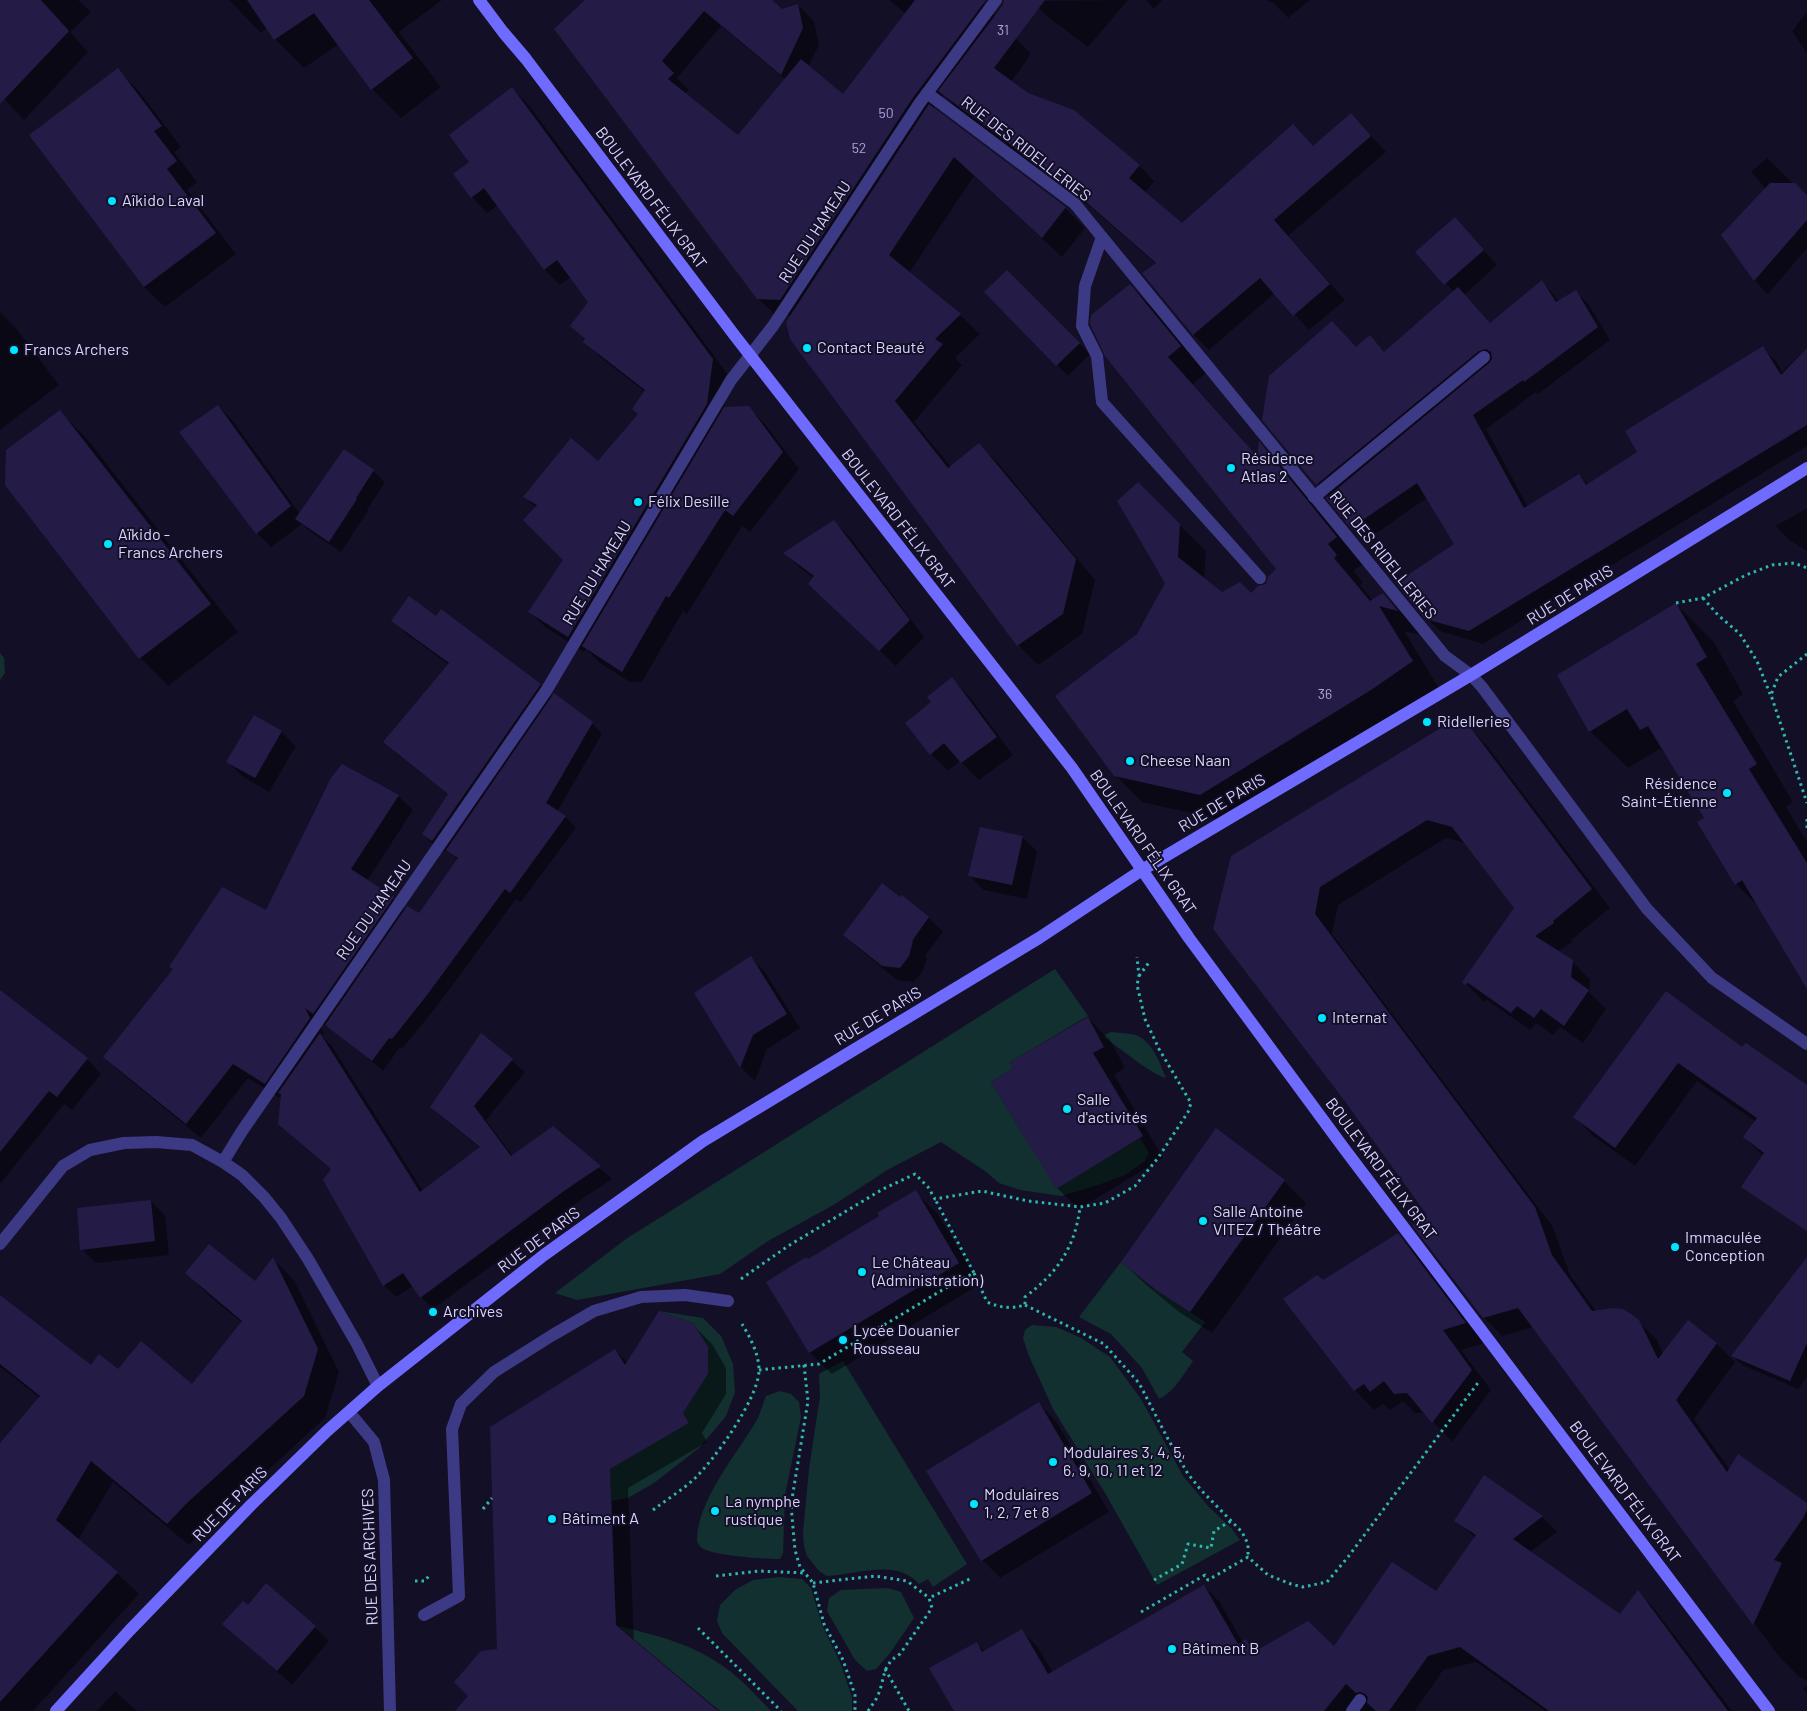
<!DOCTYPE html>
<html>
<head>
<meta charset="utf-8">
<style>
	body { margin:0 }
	canvas { display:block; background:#130f26 }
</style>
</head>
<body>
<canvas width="1807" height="1711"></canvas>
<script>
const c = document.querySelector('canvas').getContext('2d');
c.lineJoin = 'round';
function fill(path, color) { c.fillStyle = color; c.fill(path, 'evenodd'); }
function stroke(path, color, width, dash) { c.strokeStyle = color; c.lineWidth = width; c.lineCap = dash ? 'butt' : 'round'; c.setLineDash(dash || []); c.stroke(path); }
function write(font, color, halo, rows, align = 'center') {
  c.font = font + ' Barlow,sans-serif'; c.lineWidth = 4; c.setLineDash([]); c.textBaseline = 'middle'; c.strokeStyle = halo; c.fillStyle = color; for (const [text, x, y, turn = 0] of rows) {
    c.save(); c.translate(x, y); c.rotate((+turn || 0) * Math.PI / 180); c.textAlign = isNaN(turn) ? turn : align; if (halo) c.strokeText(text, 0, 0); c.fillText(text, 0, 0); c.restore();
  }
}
const green = new Path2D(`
	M0 653 4 658 5 673 0 680Z
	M1055 969 1088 1016 1010 1062 1013 1068 991 1082 1056 1188 1140 1138 1149 1153 1145 1161 1125 1175 1098 1185 1061 1196 1020 1190 999 1183 985 1171 941 1142 889 1169 835 1204 768 1241 720 1274 577 1300 555 1293 626 1239Z
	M1111 1032C1118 1033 1124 1033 1131 1034 1151 1037 1159 1061 1166 1078 1152 1075 1119 1047 1105 1038L1104 1035Z
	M1121 1262 1152 1287 1205 1322 1182 1352 1193 1361C1183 1375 1175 1391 1159 1399L1142 1368 1111 1334 1079 1317Z
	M659 1311 703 1318 721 1336 733 1364 735 1392 726 1416 699 1448 654 1483 628 1498 611 1501 610 1469 689 1423 683 1413 708 1374V1347L693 1323Z
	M1032 1325 1056 1327 1081 1338 1110 1357 1141 1399 1183 1476 1208 1506 1232 1529 1240 1540 1157 1585 1105 1493 1053 1409 1029 1356 1023 1338 1025 1330Z
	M843 1361 967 1564 933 1587 928 1579 919 1584C896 1558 857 1575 827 1576L819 1571 807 1556 804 1546 803 1533 809 1469 820 1396 819 1374Z
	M780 1391 791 1394 799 1402 801 1417 785 1495 783 1553 780 1559C766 1559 713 1556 702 1548 700 1547 699 1544 697 1542 696 1501 738 1453 758 1418 761 1411 763 1403 766 1396Z
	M779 1577 802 1579 811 1588 822 1625 840 1662 852 1697V1711H798L722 1633 717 1621 720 1605 735 1590 753 1580Z
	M888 1588 901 1592 914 1618 890 1653 876 1669 867 1671 855 1660 827 1611 829 1598 841 1590Z
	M618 1626C663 1637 702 1646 738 1678 750 1688 760 1700 771 1711H720Z`);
const shadow = new Path2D(`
	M16 0H78L91 12 70 32 88 52 24 120 0 95V5Z
	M229 0H442L399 32 441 87 401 118 372 89 339 44 304 68 275 39 267 27 261 33Z
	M587 0H770L782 10 798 5 814 21 819 45 808 67 843 95 906 14 889 0H980L1031 54 1011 82 1139 165 1154 181 1145 193 1182 224 1314 147 1366 130 1386 152 1288 236 1345 300 1309 330 1275 293 1209 350 1194 335 1144 274 1156 264 1093 209 955 107 944 95 933 109 1065 208 1085 228 1062 257 974 176 909 273 960 315 980 334 955 358 962 365 914 422 951 467 979 445 999 464 1095 580 1082 634 1038 665 1018 645 791 339V315H775L758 298ZM721 26 786 80 738 137 685 94 689 90 677 78Z
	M1128 0 1088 47 1048 17 1032 1Z
	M1146 0H1162L1154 9Z
	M1267 0H1310L1288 18 1271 1 1270 3Z
	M1807 12V53L1792 31Z
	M118 70 138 90 181 147 174 152 197 182 187 190 236 254 165 307 144 287Z
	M512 89 528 104 729 376 724 408 748 407 765 424 799 469 750 532 742 526 687 614 683 611 642 682H630L600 663 586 649 584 652 545 627 529 611 564 559 536 508 525 497 598 463 639 414 645 392 600 357 572 326 590 302 571 277 560 285 544 269 498 205 487 213 472 197 471 162Z
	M1767 158 1807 197V248L1768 294 1755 281 1722 235 1766 189 1751 172Z
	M1455 219 1497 265 1464 295 1491 324 1542 281 1559 301 1576 292 1589 305 1610 340 1538 394 1536 392 1486 429 1528 507 1579 475 1588 485 1639 453 1762 348 1776 361 1782 372 1807 348V446L1483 644 1440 631 1426 618 1456 544 1427 498 1365 541 1352 527 1329 497 1317 484 1357 348 1370 337 1385 352 1454 292 1417 253Z
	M1007 272 1090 354 1068 376 985 292Z
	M1130 285 1156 312 1206 373 1193 384 1258 457 1260 444 1285 469 1363 564 1353 571 1363 582 1360 585 1373 601 1382 594 1409 620 1421 635 1404 631 1439 688 1226 821 1142 802 1115 775 1138 635 1166 583 1138 484 1206 551 1204 579 1222 593 1251 595 1267 585 1278 570Z
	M0 312 16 328 59 385 0 430Z
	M218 406 233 421 300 514 373 471 385 482 367 510 368 511 341 552 308 530 302 524 271 547 257 533Z
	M60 412 88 440 238 632 168 686 140 658 6 484Z
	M1807 508V551L1789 540 1776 526Z
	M834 522 850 537 924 637 896 666 826 599 814 578 800 568 785 553Z
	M1676 604 1713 641 1743 694 1733 701 1793 802 1786 807 1807 842V971L1761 909 1736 884 1706 818 1670 759 1660 749 1628 768 1590 731Z
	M436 618 540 684 553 697 592 723 602 734 557 812 566 817 576 828 521 902 516 899 437 1006 402 1049 400 1047 383 1071 329 1026 328 1028 316 1019 324 1033 322 1036 332 1046 423 1191 480 1148 444 1119 431 1107 482 1035 525 1072 486 1120 513 1156 553 1127 612 1179 576 1203 433 1309 421 1297 413 1286 396 1297 384 1285 332 1170 292 1136 282 1094 280 1098 248 1078 201 1138 119 1071 104 1057 398 796 413 810 367 881 393 898 406 910 419 915 458 860 447 849 445 852 435 846 423 834 449 795 397 754 385 742 449 665 405 633 393 621Z
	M952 679 969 696 1013 755 979 780 960 761 948 771 931 754 933 703Z
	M255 717 282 732 296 746 269 792 242 776 228 762Z
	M1470 728 1488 747 1610 908 1571 940 1572 942 1557 952 1572 961 1590 980 1589 992 1606 1009 1583 1043 1560 1027 1553 1035 1536 1023 1530 1030 1487 1000 1484 1002 1464 982 1516 908 1466 843 1446 838 1338 905 1332 934 1553 1227 1570 1275 1596 1311 1638 1321 1657 1340 1663 1354 1688 1322 1717 1344 1735 1362 1694 1419 1730 1470 1807 1504V1680L1799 1677 1780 1658 1534 1327 1502 1336 1484 1318 1429 1215 1345 1100 1214 929Z
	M1022 837 1037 851 1027 899 984 890 970 876Z
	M902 897 929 918 943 932 925 956 927 957 923 971 914 982 897 980 859 949 845 935Z
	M751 958 765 972 800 1028 767 1049 755 1081 741 1067 696 993Z
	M1666 993 1743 1049 1807 1086V1188L1763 1156 1744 1137 1756 1122 1697 1081 1635 1166 1593 1136 1575 1117Z
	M1088 1018 1110 1040 1125 1068 1114 1075 1163 1158 1079 1209 1057 1188Z
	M87 1059 101 1074 72 1110 64 1104 0 1184V1081Z
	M1216 1130 1284 1181 1306 1203 1212 1333 1179 1312 1144 1283 1122 1262Z
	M915 1192 937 1213 980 1284 832 1374 810 1353 768 1283 808 1261 880 1217Z
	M151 1201 165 1215 169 1255 96 1263 82 1249Z
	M1398 1235 1417 1255 1484 1343 1461 1350 1491 1390 1452 1442 1425 1413H1415L1403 1401 1390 1410 1383 1404 1374 1410 1355 1390Z
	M273 1259 294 1280 339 1372 325 1418 207 1526 189 1545 113 1482 78 1540 117 1573 139 1594 33 1711H0V1445L40 1398 0 1367V1306L91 1367 192 1386 242 1323 208 1295 187 1273 255 1282Z
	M1807 1263V1377L1798 1389 1742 1365 1733 1356Z
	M692 1324 712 1344 726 1368V1394L702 1433 707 1442 628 1488 634 1642 716 1711H467L470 1696 499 1650 615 1351 628 1363Z
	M1038 1403 1056 1421 1109 1512 1000 1578 982 1560Z
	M1484 1477 1542 1517 1557 1532 1530 1552 1620 1616 1638 1592 1653 1607 1732 1711H1545L1476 1662 1443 1670 1415 1711H956L976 1643 985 1652 1022 1631 1037 1646 1053 1673 1204 1586 1219 1601 1243 1643 1246 1641 1257 1652 1334 1648 1436 1593 1475 1538 1456 1520Z
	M249 1607 315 1627 329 1641 292 1685 224 1624Z
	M1807 1685V1694L1803 1689Z
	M115 1691 137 1711H97Z`);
const building = new Path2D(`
	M0 0H41L69 31 0 104Z
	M247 0H369L413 58 371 90 314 13 274 40Z
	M585 0H772L782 9 798 4 803 28 781 75 704 11 662 61 674 73 668 79 738 135 801 59 843 94 915 0H986L912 99 780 300 757 299 554 29Z
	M1004 0H1045L994 68 1028 93 1074 110 1140 165 1129 178 1182 223 1293 124 1313 146 1351 113 1371 136 1274 220 1330 284 1293 316 1260 278 1193 335 1142 273 1156 263 1077 194 938 91 1003 5Z
	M118 68 162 126 154 131 177 161 167 169 216 233 144 287 29 135Z
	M512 87 713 359 707 404 568 637 528 612 563 560 523 520 537 505 523 497 571 438 598 461 638 414 632 409 645 390 583 342 585 339 570 326 588 302 557 260 544 270 484 188 471 198 453 174 469 162 449 135Z
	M929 104 1066 207 1042 238 954 157 889 255 961 314 935 339 943 344 895 401 948 468 979 443 1076 559 1063 614 1017 646 790 339 786 322Z
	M1770 183H1795L1807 195V220L1754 281 1721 235Z
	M1455 217 1484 250 1444 285 1415 252Z
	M1007 270 1080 343 1056 366 984 292Z
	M1542 280 1556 302 1576 290 1598 327 1524 382 1523 380 1473 415 1524 508 1579 474 1586 485 1637 452 1625 431 1763 346 1781 375 1807 348V425L1469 631 1425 619 1396 583 1454 544 1417 483 1351 528 1326 498 1489 363 1492 359 1491 352 1486 349 1479 351 1316 485 1262 420 1269 376 1332 321 1356 347 1370 335 1384 352 1458 287 1490 323Z
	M1130 284 1181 346 1168 357 1257 456 1259 441 1337 537 1328 544 1337 555 1334 558 1370 601 1383 593 1398 611 1379 606 1413 661 1371 690 1200 795 1114 776 1055 696 1137 634 1165 583 1117 501 1138 482 1180 524 1178 557 1222 592 1240 582 1251 593 1258 586 1266 584 1268 577 1276 569 1105 356 1090 324 1091 315Z
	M218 405 291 506 256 534 179 432Z
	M749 406 783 452 733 516 725 510 669 598 666 596 622 672 582 646 724 407Z
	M60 410 211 604 139 659 5 485 6 450Z
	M344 449 374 470 356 498 357 499 329 542 295 519Z
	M834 520 910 620 879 651 808 584 814 576 783 553Z
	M409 596 436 616 441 609 541 684 432 841 422 834 448 794 383 742 449 663 391 621Z
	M1676 603 1707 657 1696 664 1757 764 1749 769 1807 863V989L1742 880 1735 885 1697 822 1704 818 1648 726 1640 730 1627 709 1589 732 1557 675Z
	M952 677 997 737 961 763 944 743 930 755 905 723 931 702 927 697Z
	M554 693 593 722 546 803 566 816 510 893 505 889 427 995 392 1039 389 1038 372 1061 325 1025 407 906 419 913 458 858 446 850Z
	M254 715 282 731 255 778 226 762Z
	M1449 723 1470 727 1592 889 1553 921 1554 923 1535 936 1573 960 1571 977 1589 990 1564 1026 1541 1009 1534 1018 1517 1006 1511 1013 1468 983 1465 985 1462 982 1514 908 1452 827 1427 820 1320 887 1315 914 1535 1207 1552 1255 1592 1311 1613 1308 1623 1309 1631 1314 1639 1320 1658 1359 1688 1320 1717 1343 1676 1400 1727 1472 1738 1454 1807 1503V1510L1803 1518 1774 1560 1782 1563 1753 1625 1518 1308 1483 1318 1412 1225 1427 1215 1344 1100 1213 929 1231 856Z
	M342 764 399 795 351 869 394 897 313 1014 305 1008 310 1018 265 1084 233 1064 186 1124 103 1057 173 969 169 967 222 887 266 910 331 778Z
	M980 827 1023 836 1012 885 968 876Z
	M882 883 900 897 902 895 929 917 912 941H913L909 956 900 968 882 966 843 935Z
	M751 956 787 1014 753 1035 740 1068 694 993Z
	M0 990 88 1058 57 1097 49 1091 0 1152Z
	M1666 991 1742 1047 1746 1043 1807 1085V1231L1741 1187 1764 1153 1743 1137 1757 1118 1678 1063 1615 1148 1573 1117Z
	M1088 1017 1104 1047 1093 1053 1143 1136 1056 1189 991 1082 1013 1068 1010 1062Z
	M320 1033 420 1192 480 1147 430 1107 481 1033 513 1059 474 1106 511 1156 553 1126 601 1166 564 1191 420 1298 403 1273 383 1286 323 1180 331 1169 278 1124 281 1094 278 1093Z
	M1216 1128 1285 1180 1190 1312 1156 1290 1121 1262Z
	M916 1190 959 1263 809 1353 766 1282 806 1257 808 1259 879 1216 877 1213Z
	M151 1200 155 1241 80 1250 77 1208Z
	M1398 1233 1466 1323 1443 1330 1472 1370 1432 1423 1407 1393 1394 1394 1384 1381 1370 1392 1364 1384 1354 1391 1283 1299 1317 1275 1323 1280Z
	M209 1244 255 1281 273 1257 318 1349 304 1396 186 1504 167 1524 91 1461 56 1520 118 1572 0 1702V1443L40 1396 0 1364V1295L91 1365 99 1354 118 1369 141 1341 192 1384 242 1321 185 1273Z
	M1807 1257V1343L1790 1381 1731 1356Z
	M659 1311 693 1323 708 1347V1374L683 1413 689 1423 610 1469 616 1625 718 1711H455L468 1696 454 1682 481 1651 497 1649 490 1427 615 1349 625 1365Z
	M1039 1402 1092 1493 981 1561 926 1471Z
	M1484 1475 1543 1516 1513 1539 1620 1614 1638 1590 1728 1711H1549L1460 1647 1428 1656 1389 1711H1376L1367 1703 1368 1697 1365 1694 1360 1692 1356 1693 1346 1684 1324 1711H954L929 1668 977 1642 982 1652 1022 1629 1048 1674 1204 1585 1238 1644 1246 1639 1254 1652 1308 1621 1334 1646 1392 1562 1436 1591 1476 1535 1454 1521Z
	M266 1583 316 1626 277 1671 222 1624 243 1601 248 1605Z`);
const path = new Path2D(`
	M1703 598 1718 615 1740 634 1757 661 1770 694
	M1676 603 1703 598 1746 575 1772 565 1794 563 1807 568
	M1807 654 1778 677 1771 695 1807 803
	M1807 819V832
	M1139 976 1150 961
	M974 1273 987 1302C1001 1308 1010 1309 1025 1305V1297C1057 1273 1075 1248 1080 1207
	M741 1279 788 1246 883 1189 915 1174 928 1187 935 1199 982 1191 1028 1201 1080 1207 1105 1203 1135 1186 1158 1158 1188 1112 1191 1103 1159 1049 1145 1019 1137 985 1139 976 1137 957
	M1025 1305 1104 1344 1139 1383 1168 1439 1188 1474 1201 1490 1242 1532 1248 1544V1557
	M804 1365 808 1401 791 1505 795 1550 800 1567 813 1583 824 1624 843 1660 855 1695V1711
	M759 1370 819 1364 954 1283 974 1273 935 1199
	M483 1509 492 1498
	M653 1510C666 1500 681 1491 693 1480 713 1462 759 1398 759 1370 759 1354 750 1337 742 1324
	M716 1576 759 1571 805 1573
	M1154 1580 1182 1564 1188 1544 1211 1548 1214 1531 1231 1521
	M415 1581H425L430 1574
	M813 1583 875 1576 907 1581 928 1597
	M1141 1612 1205 1575 1208 1580 1248 1557 1268 1575 1291 1584 1303 1587 1327 1582 1348 1557 1480 1380
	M698 1628 781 1711
	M885 1669 909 1711
	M868 1711C871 1706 875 1702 877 1697 886 1679 880 1666 900 1654L932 1608 929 1598 972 1578`);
const service = new Path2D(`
	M1102 237 1085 286 1082 326 1097 356 1102 402 1260 578
	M1314 497 1484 357`);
const pedestrian = new Path2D(`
	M927 93 1075 204`);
const minor = new Path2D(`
	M1075 204 1445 656 1471 675 1482 687 1647 909 1712 978 1807 1044
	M223 1162 242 1131 546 691 731 380 773 326 919 104 996 0
	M0 1244 63 1166 90 1150 124 1143 156 1142 192 1145 223 1162 242 1175 264 1197 281 1218 308 1259 357 1344 378 1386
	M349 1412 374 1442 384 1480 390 1711
	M424 1615 459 1596 452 1429 461 1404 494 1372 551 1336 594 1311 641 1297 685 1295 728 1301
	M1352 1711 1360 1700`);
const secondary = new Path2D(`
	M479 0 503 32 526 59 735 336 1072 768 1189 938 1343 1147 1769 1711
	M56 1711 130 1630 251 1505 327 1431 378 1386 544 1255 703 1141 1039 938 1142 870 1471 675 1807 468`);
const markers = [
	[112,201,5,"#00e5ff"],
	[807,348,5,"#00e5ff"],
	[14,350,5,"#00e5ff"],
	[1231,468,5,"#00e5ff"],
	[638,502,5,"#00e5ff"],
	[108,544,5,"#00e5ff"],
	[1427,722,5,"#00e5ff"],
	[1130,761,5,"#00e5ff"],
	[1727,793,5,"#00e5ff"],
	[1322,1018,5,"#00e5ff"],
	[1067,1109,5,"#00e5ff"],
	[1203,1221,5,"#00e5ff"],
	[1675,1247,5,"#00e5ff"],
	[862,1272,5,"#00e5ff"],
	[433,1312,5,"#00e5ff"],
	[843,1340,5,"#00e5ff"],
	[1053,1462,5,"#00e5ff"],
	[974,1504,5,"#00e5ff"],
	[715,1511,5,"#00e5ff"],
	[552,1519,5,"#00e5ff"],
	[1172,1649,5,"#00e5ff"]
];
const numberNames = [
	["31",1003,30],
	["50",886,113],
	["52",859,148],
	["36",1325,694]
];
const streetNames = [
	["RUE DES RIDELLERIES",1026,149,38],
	["BOULEVARD FÉLIX GRAT",651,198,53],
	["RUE DU HAMEAU",815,232,-57],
	["BOULEVARD FÉLIX GRAT",898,519,52],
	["RUE DES RIDELLERIES",1383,555,51],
	["RUE DU HAMEAU",597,573,-59],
	["RUE DE PARIS",1570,595,-32],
	["RUE DE PARIS",1222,803,-31],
	["BOULEVARD FÉLIX GRAT",1143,842,55],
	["RUE DU HAMEAU",374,910,-55],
	["RUE DE PARIS",878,1016,-31],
	["BOULEVARD FÉLIX GRAT",1381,1169,53],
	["RUE DE PARIS",539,1240,-37],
	["BOULEVARD FÉLIX GRAT",1625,1492,53],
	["RUE DE PARIS",230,1504,-45],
	["RUE DES ARCHIVES",370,1557,-92]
];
const poiNames = [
	["Aîkido Laval",122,201],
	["Contact Beauté",817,348],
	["Francs Archers",24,350],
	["Résidence",1241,459],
	["Atlas 2",1241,477],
	["Félix Desille",648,502],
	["Aïkido -",118,535],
	["Francs Archers",118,553],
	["Ridelleries",1437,722],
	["Cheese Naan",1140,761],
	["Résidence",1717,784,"right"],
	["Saint-Étienne",1717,802,"right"],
	["Internat",1332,1018],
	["Salle",1077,1100],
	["d'activités",1077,1118],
	["Salle Antoine",1213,1212],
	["VITEZ / Théâtre",1213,1230],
	["Immaculée",1685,1238],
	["Conception",1685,1256],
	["Le Château",872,1263],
	["(Administration)",872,1281],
	["Archives",443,1312],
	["Lycée Douanier",853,1331],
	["Rousseau",853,1349],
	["Modulaires 3, 4, 5,",1063,1453],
	["6, 9, 10, 11 et 12",1063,1471],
	["Modulaires",984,1495],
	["1, 2, 7 et 8",984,1513],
	["La nymphe",725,1502],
	["rustique",725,1520],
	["Bâtiment A",562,1519],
	["Bâtiment B",1182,1649]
];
fill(green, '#12302f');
fill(shadow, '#0007');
fill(building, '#241b47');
stroke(path, '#2fb8b0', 3, [2.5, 4]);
stroke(service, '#3d3a85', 12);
stroke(pedestrian, '#3d3a85', 12);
stroke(minor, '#3d3a85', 12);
stroke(secondary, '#6f6bff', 12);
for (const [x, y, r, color] of markers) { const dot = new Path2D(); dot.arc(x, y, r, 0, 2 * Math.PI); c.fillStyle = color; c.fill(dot); stroke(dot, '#130f26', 2); }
write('14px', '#aca6d1', null, numberNames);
write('16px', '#d9d4ff', '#130f26', streetNames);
write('16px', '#d9d4ff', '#130f26', poiNames, 'left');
</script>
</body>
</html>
